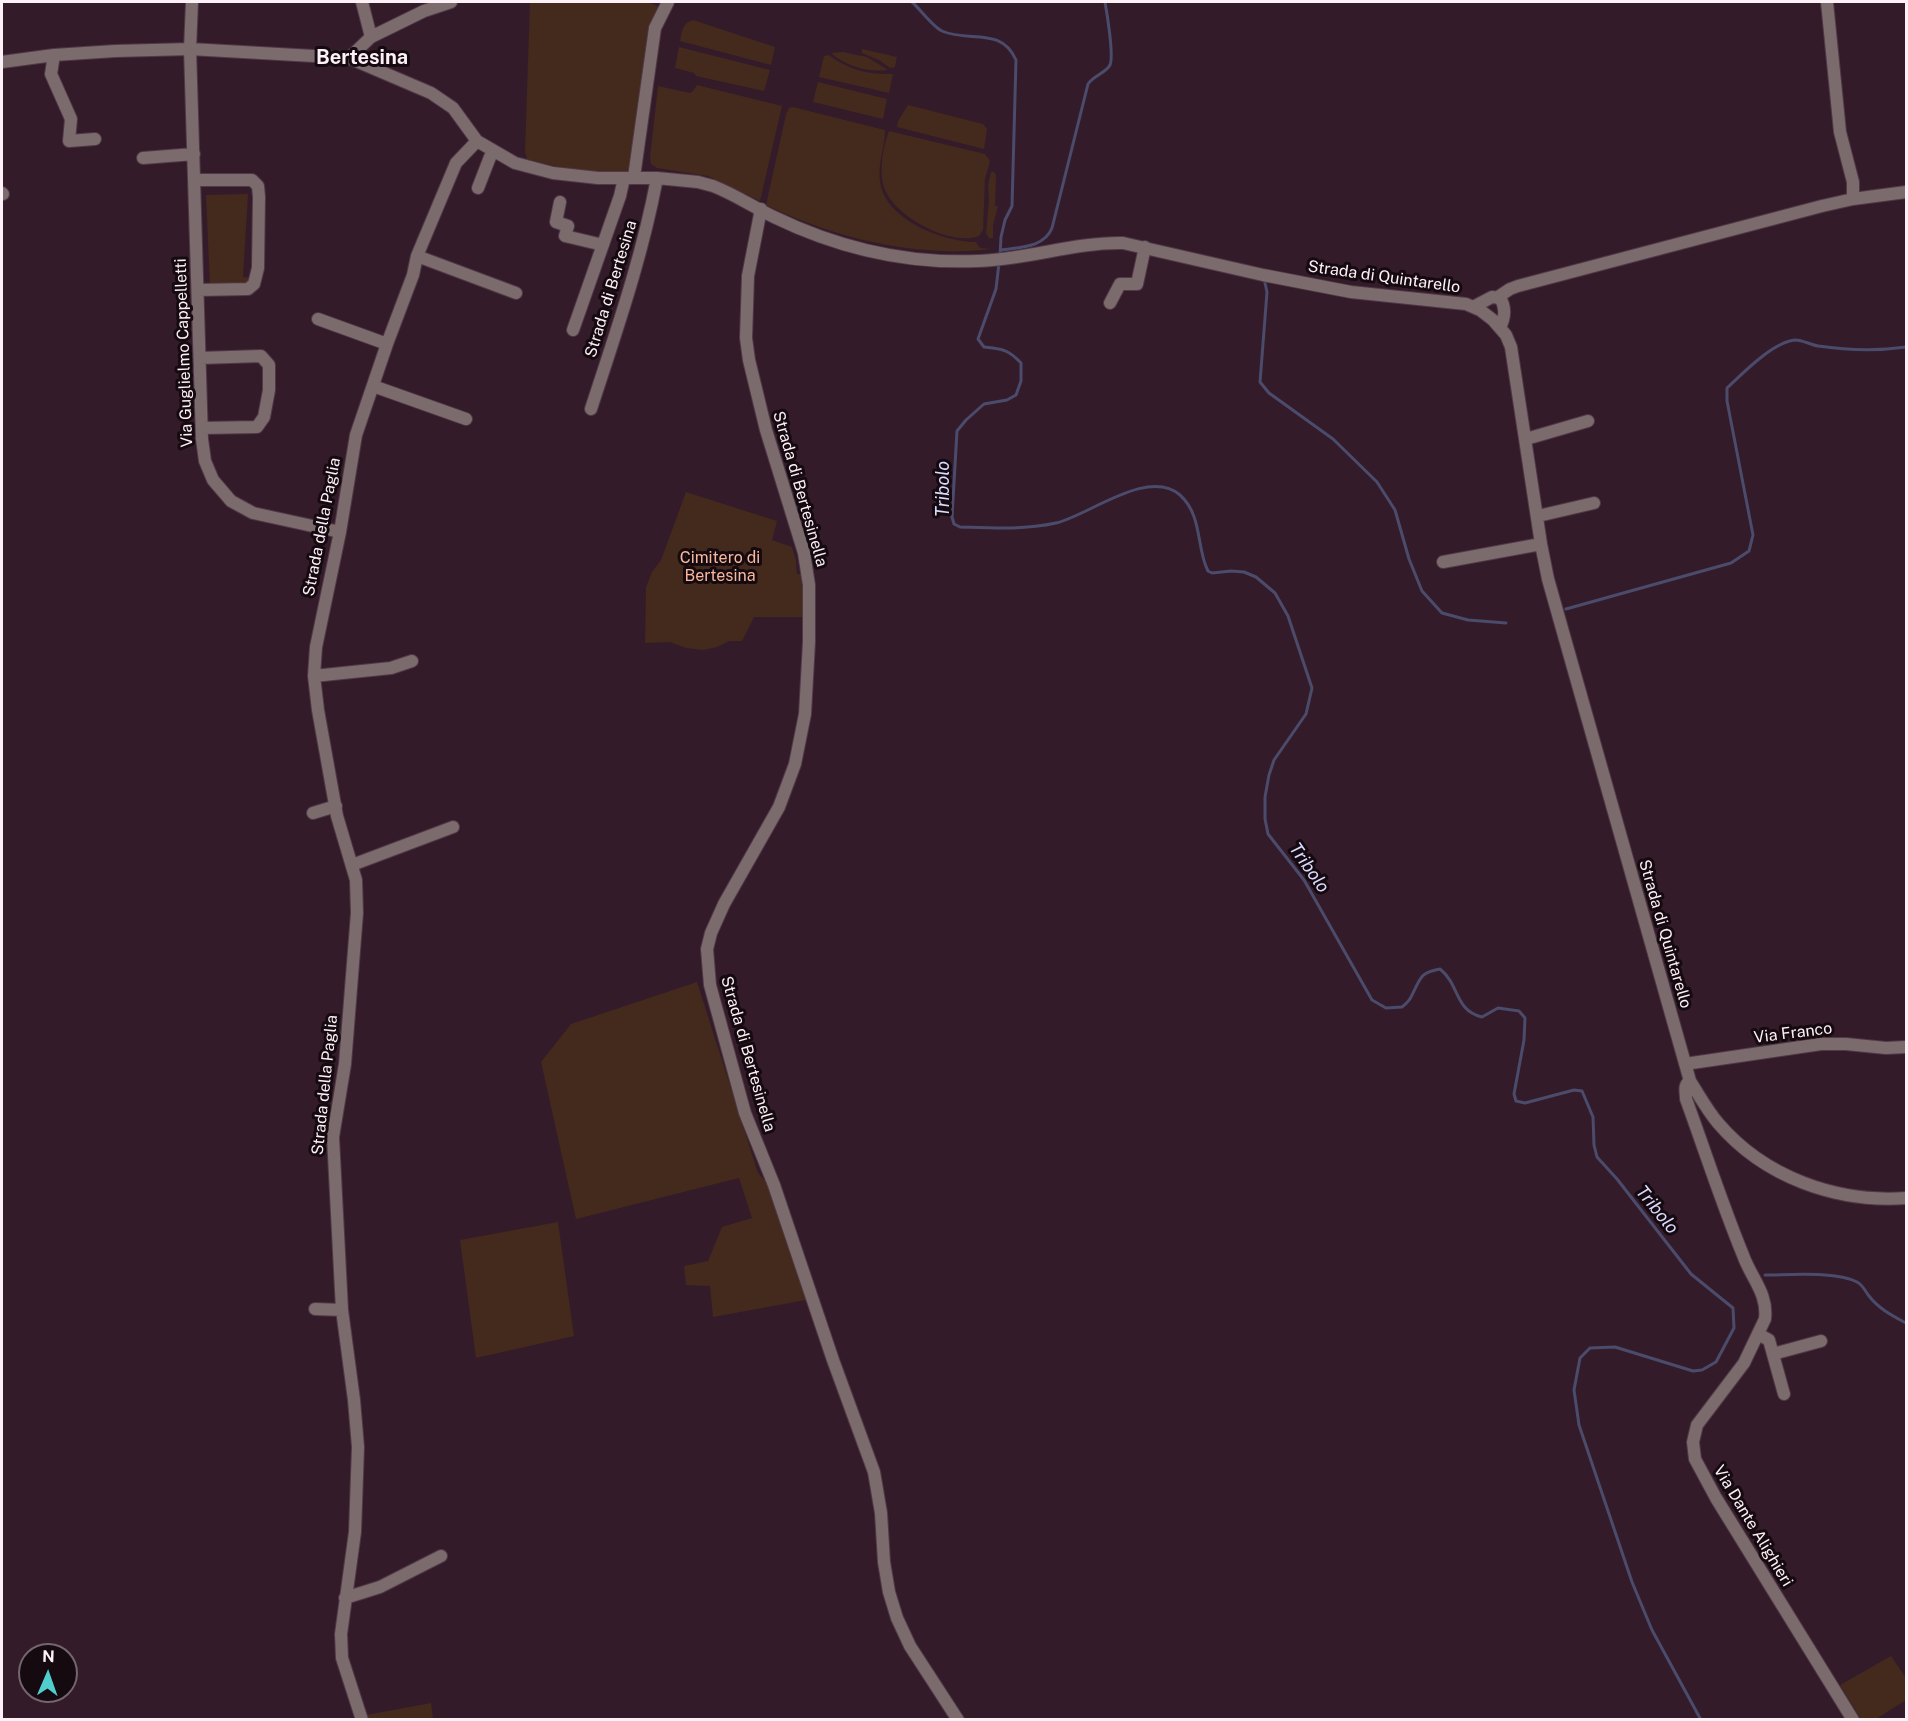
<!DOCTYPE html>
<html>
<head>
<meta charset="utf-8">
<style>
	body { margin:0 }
	#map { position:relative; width:1908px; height:1721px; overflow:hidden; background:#341b2a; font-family:"Public Sans",sans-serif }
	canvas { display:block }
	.frame { position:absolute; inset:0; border:3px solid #fef0f7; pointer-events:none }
	.north { position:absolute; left:18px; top:1643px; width:60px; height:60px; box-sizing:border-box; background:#150a10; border:2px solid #72666c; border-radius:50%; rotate:2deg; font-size:16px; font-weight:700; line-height:24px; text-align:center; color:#fef0f7 }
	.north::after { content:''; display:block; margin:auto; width:21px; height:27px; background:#52cdce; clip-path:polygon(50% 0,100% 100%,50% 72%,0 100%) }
</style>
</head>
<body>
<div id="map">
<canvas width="1908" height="1721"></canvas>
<div class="frame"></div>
<div class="north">N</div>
</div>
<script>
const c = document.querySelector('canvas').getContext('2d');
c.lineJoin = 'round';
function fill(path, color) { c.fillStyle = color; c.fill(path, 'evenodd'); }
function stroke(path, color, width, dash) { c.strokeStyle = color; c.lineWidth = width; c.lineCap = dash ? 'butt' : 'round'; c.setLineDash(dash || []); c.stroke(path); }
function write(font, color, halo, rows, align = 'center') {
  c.font = font + ' "Public Sans",sans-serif'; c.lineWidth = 6; c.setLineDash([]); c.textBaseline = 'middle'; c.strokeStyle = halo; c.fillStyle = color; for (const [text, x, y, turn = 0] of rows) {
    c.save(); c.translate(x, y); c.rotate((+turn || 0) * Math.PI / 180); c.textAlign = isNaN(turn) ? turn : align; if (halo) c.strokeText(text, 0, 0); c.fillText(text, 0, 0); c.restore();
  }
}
const green = new Path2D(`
	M530 2H648L660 7 636 169C610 180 555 166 527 159L525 152Z
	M693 20 775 47 771 65 680 41C682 32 682 23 693 20Z
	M679 47 770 70 764 91 696 76 694 73 675 68Z
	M862 49 897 57 895 67 890 68 879 60 862 53Z
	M843 52 867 57 888 70C867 72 847 67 831 53Z
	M829 55C848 70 870 75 893 74L889 93 819 77 824 56Z
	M818 82 887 99 883 119 813 102Z
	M697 85 782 106 760 201 708 176 657 168 651 164 650 157 658 86 690 93 693 91Z
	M908 105 983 124 987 129 984 149 897 127 898 121Z
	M793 107 885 130C885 148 876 167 881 186 889 221 944 242 976 242L980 248 991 249C914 258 835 238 766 205L786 114 789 108Z
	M889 131 985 154 990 161 985 179 983 230 979 236C951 247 896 217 885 190 878 173 883 148 889 131Z
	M991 172H994L996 175 995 206H998L993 225V238H989L986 233 989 201 988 185Z
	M248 194 243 277 252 278 248 285 210 286 206 195Z
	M686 492 777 521 772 540 792 547 796 560 797 574H802L803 617H754L742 641H729L717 647 703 650 686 648 670 642 645 643 646 587 652 572 661 560Z
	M697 982 758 1173 773 1190 806 1300 713 1317 710 1286 686 1285 684 1266 708 1261 722 1227 752 1218 739 1178 576 1219 541 1062 571 1024Z
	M558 1222 574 1336 476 1358 460 1240Z
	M1891 1656 1906 1678V1700L1876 1719H1861L1840 1685Z
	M431 1703 433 1719H363L361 1716Z`);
const stream = new Path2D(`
	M912 2C920 9 933 27 942 31 969 43 1001 26 1016 60L1012 206 1005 220 1001 237 1000 256
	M1001 250C1019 247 1044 248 1052 228L1088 84C1094 75 1106 73 1110 65 1114 56 1107 13 1105 2
	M999 263 996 289 978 339 984 347C1002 349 1008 349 1021 363V381L1016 395 1007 400 984 404 966 420 957 431 952 517 954 524 960 527C992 528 1024 530 1056 523 1088 516 1148 467 1180 495 1203 516 1196 548 1208 571L1212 573 1231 571 1244 572 1256 577 1275 593 1288 616 1312 688 1306 714 1274 760 1269 775 1265 797V819L1268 834 1304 880 1372 1000 1386 1008 1402 1007C1406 1004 1410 1000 1412 995 1421 978 1419 973 1440 969 1460 985 1454 1010 1482 1017L1498 1008 1519 1011 1525 1018 1524 1040 1514 1094 1516 1101 1525 1103 1574 1090 1582 1091 1593 1117 1594 1145 1597 1157 1617 1179 1691 1274 1733 1308 1734 1328 1716 1362 1702 1370 1693 1371 1615 1347 1590 1348 1580 1358 1574 1390 1579 1425 1632 1582 1652 1630 1701 1720
	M1265 283 1267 292 1260 382 1269 393 1333 439 1377 482 1395 510 1409 559 1422 591 1442 613 1468 620 1506 623
	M1566 609 1731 563 1749 551 1753 535 1727 401V388C1743 373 1773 342 1795 340 1803 340 1811 345 1818 346 1846 350 1878 351 1906 347
	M1765 1275C1789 1275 1836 1271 1857 1282 1863 1285 1865 1291 1869 1296 1879 1309 1893 1316 1906 1323`);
const minor = new Path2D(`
	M192 2 190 49 202 439 205 461 213 480 231 501 253 513 340 532
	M362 2 371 37
	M1827 2 1840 132 1853 182V199
	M54 55 51 74 71 119 69 141 95 139
	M349 58 371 37 424 11 451 2
	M2 62 54 55 115 51 190 49 349 58 431 93 453 108 477 141 515 163 553 173 598 178H657L698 182 713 186C734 194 753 207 774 217 838 248 907 264 977 261 1026 260 1074 242 1123 243L1263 275 1351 292 1466 304 1480 310 1493 320 1506 335 1511 347 1541 544 1548 579 1690 1081C1699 1095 1707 1110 1718 1123 1764 1177 1836 1203 1906 1198
	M143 158 194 154
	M634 177 655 28 668 2
	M194 180H252L258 186 259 197 258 268 254 284 248 289 198 290
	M478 188 490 157 494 152
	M2 193 3 194
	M560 202 556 222 568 226 565 236 603 245
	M761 209 748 276 746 338 749 360 766 430 804 553 809 585V642L805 714 795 764 779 807 724 904 711 933 707 949 710 985 745 1113 774 1185 833 1360 874 1472 881 1513 884 1562 889 1592 897 1618 910 1646 958 1720
	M417 256 516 293
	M1498 297 1510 289 1518 286 1822 206 1853 199 1906 192
	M1110 303 1120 284H1137L1145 247
	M1473 307 1492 297 1500 298C1506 307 1505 318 1500 327
	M318 319 387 344
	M573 330 620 196 624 178
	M200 358 261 356 269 365V390L264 417 257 427 202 428
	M373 386 466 419
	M591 409C616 332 642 258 657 178
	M1526 439 1588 421
	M1538 516 1594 503
	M1443 562 1541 544
	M314 676 391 668 412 661
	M313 813 336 806
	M352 865 453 827
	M1685 1064 1821 1044H1846L1886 1048 1906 1047
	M1690 1081C1683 1085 1686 1092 1686 1099 1705 1151 1722 1204 1743 1255 1751 1278 1768 1293 1765 1319L1744 1363 1697 1425 1693 1442 1695 1459 1716 1498 1853 1720
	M315 1309 342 1310
	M1758 1334 1769 1340 1784 1394
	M1773 1354 1821 1341
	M345 1598 380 1587 441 1556
	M362 1720 342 1658 341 1634 355 1532 358 1447 354 1400 342 1310 333 1137 345 1064 357 913 356 880 337 816 318 710 314 676 316 647 340 532 356 435 387 344 413 275 417 256 456 163 477 141`);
const streetNames = [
	["Strada di Quintarello",1384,277,8],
	["Strada di Bertesina",611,289,-73],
	["Via Guglielmo Cappelletti",184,353,-92],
	["Strada di Bertesinella",800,489,74],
	["Strada della Paglia",322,527,-79],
	["Strada di Quintarello",1665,934,74],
	["Via Franco",1793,1033,-7],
	["Strada di Bertesinella",748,1054,74],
	["Strada della Paglia",325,1085,-84],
	["Via Dante Alighieri",1753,1526,59]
];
const parkNames = [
	["Cimitero di",720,558],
	["Bertesina",720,576]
];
const waterNames = [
	["Tribolo",943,489,-90],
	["Tribolo",1309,868,55],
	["Tribolo",1657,1210,51]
];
const quarterNames = [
	["Bertesina",362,58]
];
fill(green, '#44291d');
stroke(stream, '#4b4b6b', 3);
stroke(minor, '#503947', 14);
stroke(minor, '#7b6b6c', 12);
write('16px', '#fef0f7', '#150a10', streetNames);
write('16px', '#f8b89d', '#150a10', parkNames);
write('italic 18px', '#d9dafe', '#150a10', waterNames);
write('bold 20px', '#fef0f7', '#150a10', quarterNames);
</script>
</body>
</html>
